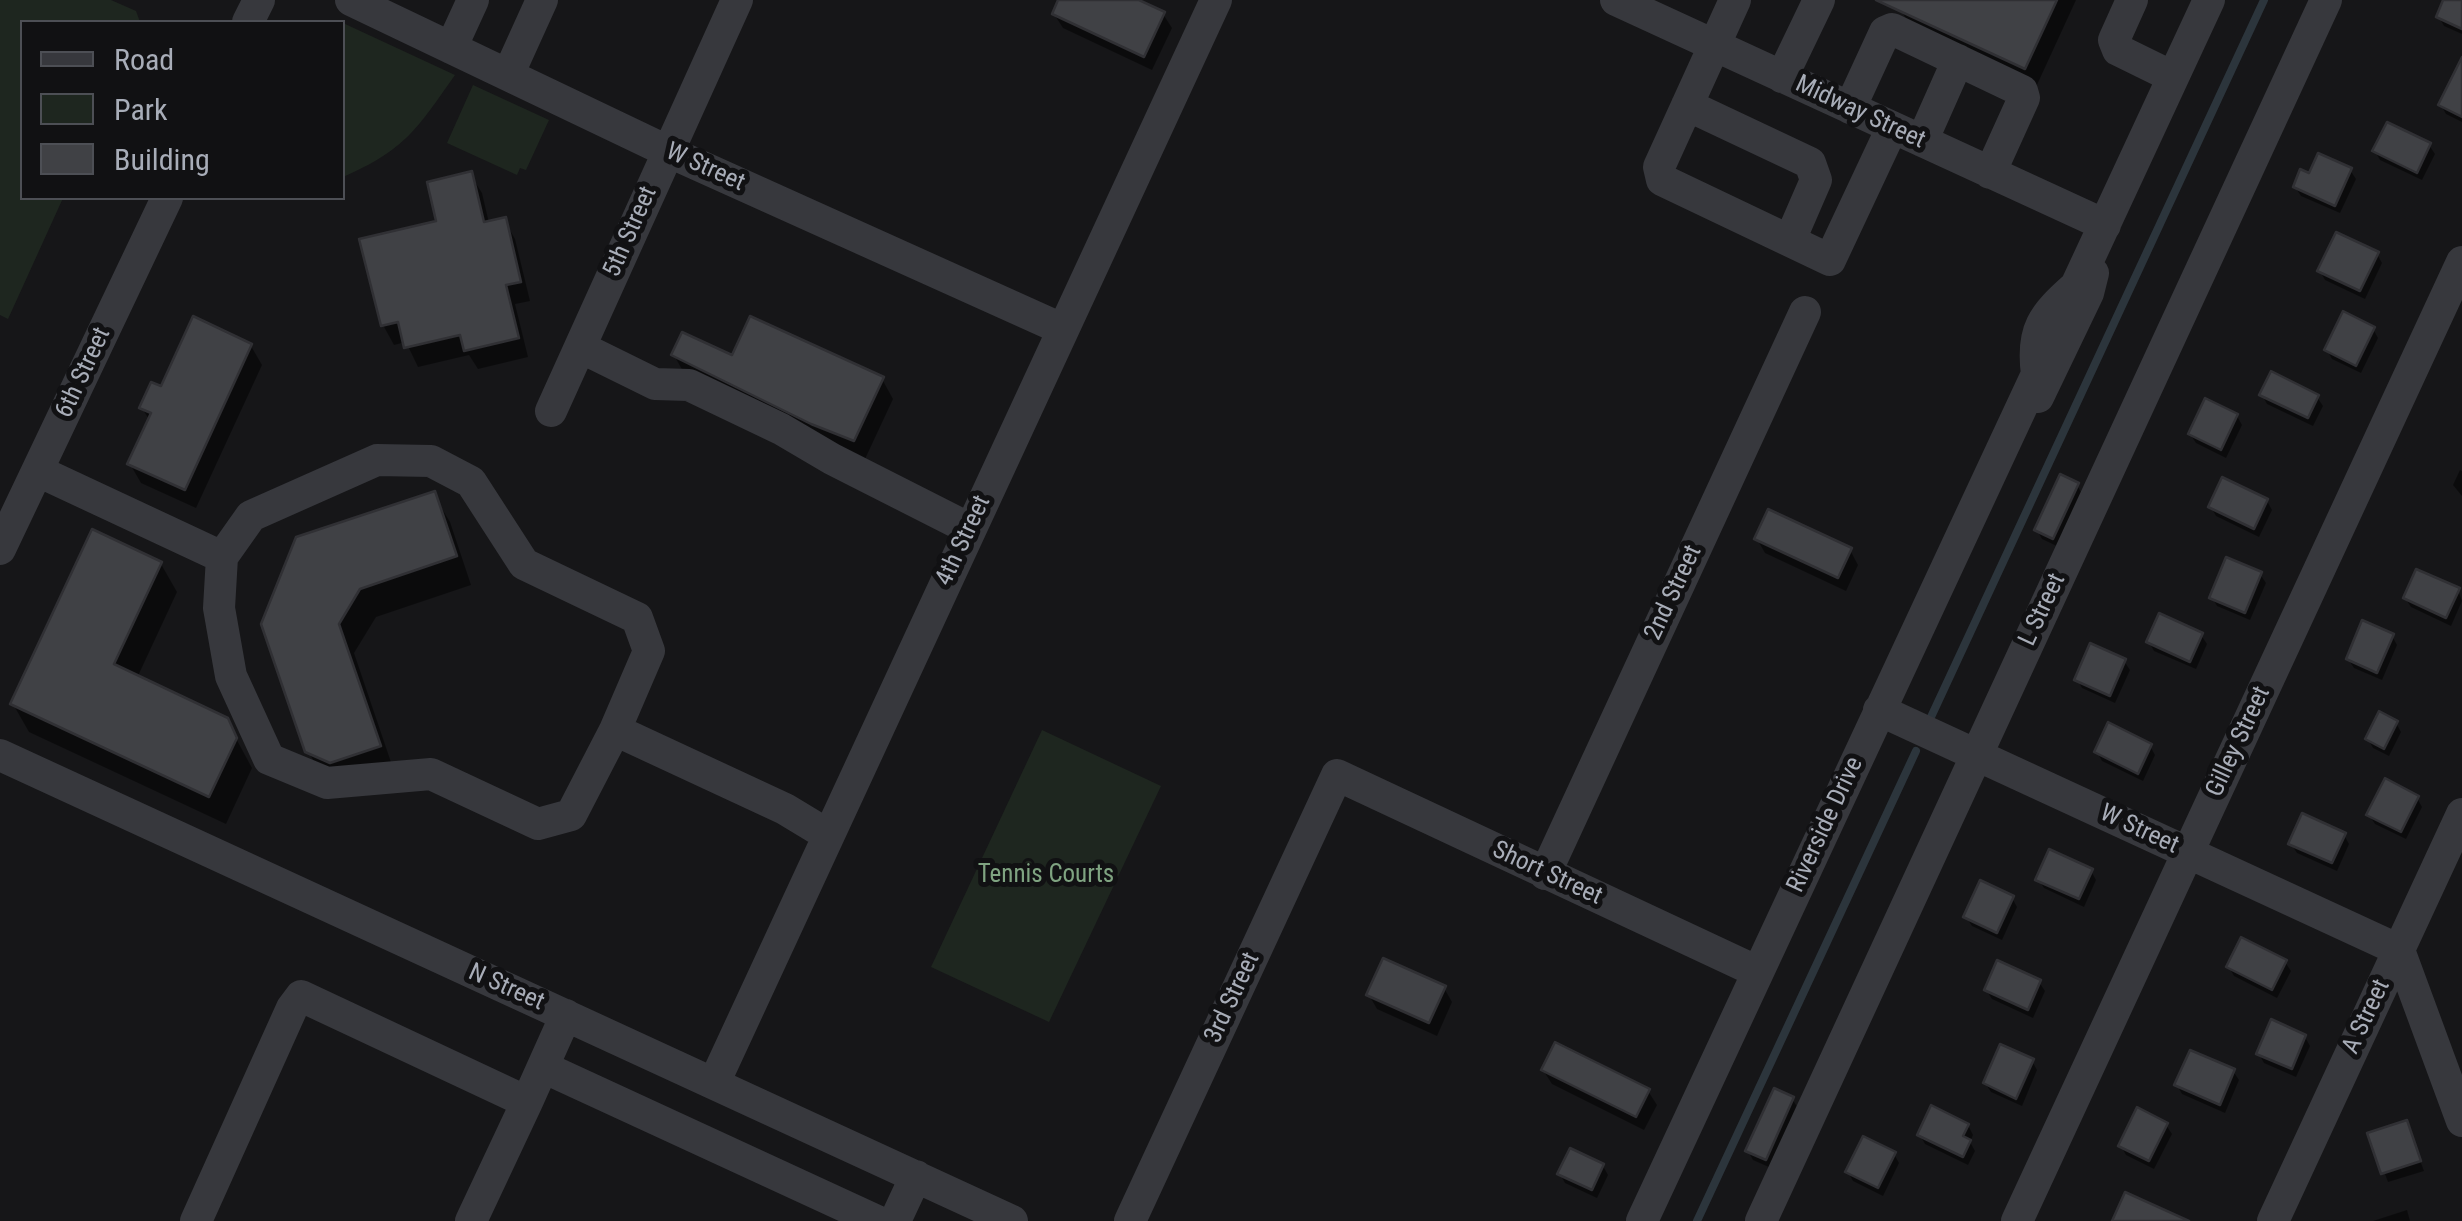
<!DOCTYPE html>
<html>
<head>
<meta charset="utf-8">
<style>
	body { margin:0 }
	#map { position:relative; width:2462px; height:1221px; overflow:hidden; background:#161618; font-family:"Roboto Condensed",sans-serif }
	canvas { display:block }
	.legend { position:absolute; left:20px; top:20px; width:325px; height:180px; box-sizing:border-box; background:#111113; border:2px solid #4d4f55; margin:0; padding:12px 18px; list-style:none; font-size:30px; color:#a8adb8 }
	.legend li { display:flex; align-items:center; gap:20px; height:50px }
	.legend b { width:50px; border:2px solid #4d4f55 }
</style>
</head>
<body>
<div id="map">
<canvas width="2462" height="1221"></canvas>
<ul class="legend">
<li><b style="height:12px;background:#37383d"></b>Road</li>
<li><b style="height:28px;background:#1e261f"></b>Park</li>
<li><b style="height:28px;background:#404145"></b>Building</li>
</ul>
</div>
<script>
const c = document.querySelector('canvas').getContext('2d');
c.lineJoin = 'round';
function fill(path, color) { c.fillStyle = color; c.fill(path, 'evenodd'); }
function stroke(path, color, width, dash) { c.strokeStyle = color; c.lineWidth = width; c.lineCap = dash ? 'butt' : 'round'; c.setLineDash(dash || []); c.stroke(path); }
function write(font, color, halo, rows, align = 'center') {
  c.font = font + ' "Roboto Condensed",sans-serif'; c.lineWidth = 10; c.setLineDash([]); c.textBaseline = 'middle'; c.strokeStyle = halo; c.fillStyle = color; for (const [text, x, y, turn = 0] of rows) {
    c.save(); c.translate(x, y); c.rotate((+turn || 0) * Math.PI / 180); c.textAlign = isNaN(turn) ? turn : align; if (halo) c.strokeText(text, 0, 0); c.fillText(text, 0, 0); c.restore();
  }
}
const green = new Path2D(`
	M0 0H111L136 11 140 22H22V198H63L8 319 0 315Z
	M343 23 455 75C417 129 405 150 343 177Z
	M473 85 549 120 526 170 520 168 517 175 447 143Z
	M1042 730 1161 786 1049 1022 931 967Z`);
const shadow = new Path2D(`
	M1061 0H1133L1163 14 1172 28 1152 70 1063 28 1054 14Z
	M1906 0H2076L2036 87 1912 29 1901 10Z
	M2446 0H2462V34L2444 26 2439 17Z
	M2462 77V122L2446 114 2441 105Z
	M2429 145 2435 154 2422 180 2380 160 2375 151Z
	M2350 170 2356 179 2340 213 2301 196 2295 187 2310 176Z
	M470 174 482 193 489 223 504 220 515 239 530 301 515 304 528 357 478 369 469 355 418 367 406 342 394 345 383 325 439 222Z
	M2377 254 2382 263 2365 299 2325 280 2320 271Z
	M2373 329 2378 338 2361 373 2332 359 2327 350Z
	M251 346 262 365 196 508 141 483 130 464 150 421 142 408 162 390Z
	M674 355 734 358 882 379 893 399 865 459 685 375Z
	M2262 395 2317 397 2323 406 2313 426 2267 404Z
	M2237 416 2242 425 2226 458 2196 443 2190 434Z
	M2460 470 2462 471V496L2453 485Z
	M2077 485 2082 494 2059 547 2042 539 2037 530Z
	M433 494 450 522 471 585 376 617 354 653 395 774 325 781 308 751 264 624Z
	M2267 501 2272 510 2259 537 2216 516 2211 507Z
	M1757 539 1850 550 1858 565 1846 591 1765 553Z
	M161 564 177 592 137 678 226 720 252 768 226 824 29 732 13 704Z
	M2260 574 2266 583 2250 620 2217 606 2212 597Z
	M2458 590 2462 601 2451 626 2411 607 2405 598Z
	M2201 635 2207 644 2196 669 2154 651 2149 642Z
	M2392 636 2397 645 2382 680 2354 668 2348 659Z
	M2124 661 2130 670 2115 703 2082 688 2077 679Z
	M2396 723 2401 732 2389 756 2373 748 2368 739Z
	M2150 746 2155 755 2143 781 2102 761 2097 752Z
	M2417 798 2422 807 2406 839 2375 824 2369 815Z
	M2344 835 2349 844 2337 871 2297 853 2291 844Z
	M2091 871 2096 880 2084 907 2044 888 2038 879Z
	M2012 898 2017 907 2002 940 1972 926 1966 917Z
	M2285 962 2291 971 2277 998 2234 976 2229 967Z
	M2039 982 2045 991 2033 1018 1992 999 1986 990Z
	M1444 988 1452 1002 1437 1036 1377 1009 1369 995Z
	M2305 1037 2310 1046 2296 1077 2264 1063 2259 1054Z
	M2032 1061 2037 1070 2022 1106 1991 1092 1985 1083Z
	M1543 1070 1648 1091 1657 1105 1644 1130 1552 1084Z
	M2233 1071 2239 1080 2225 1113 2182 1094 2177 1085Z
	M1792 1099 1798 1108 1771 1168 1753 1160 1748 1151Z
	M2406 1123 2424 1171 2388 1182 2370 1134Z
	M1968 1125 1973 1135 1970 1142 1975 1151 1968 1165 1925 1144 1920 1135Z
	M2166 1125 2172 1134 2154 1169 2126 1155 2121 1146Z
	M1894 1154 1899 1163 1883 1196 1853 1181 1848 1172Z
	M1603 1166 1608 1175 1597 1198 1565 1183 1560 1174Z
	M2407 1210 2410 1221H2373Z`);
const stream = new Path2D(`
	M1931 717 2264 0
	M1697 1221 1916 751`);
const building = new Path2D(`
	M1058 0H1139L1165 12 1144 57 1052 14Z
	M1876 0H2057L2025 69Z
	M2443 0H2462V29L2436 17Z
	M2462 57V117L2438 105Z
	M2387 122 2431 143 2417 173 2372 151Z
	M2318 153 2352 168 2335 206 2293 187 2300 169 2309 173Z
	M472 171 484 222 506 217 521 282 506 285 519 338 464 351 460 335 404 348 398 322 381 326 359 239 436 221 427 182Z
	M2336 232 2379 252 2360 291 2317 271Z
	M2343 311 2375 327 2356 366 2324 350Z
	M193 316 252 344 185 490 127 464 151 413 139 408 151 382 161 386Z
	M750 316 884 377 854 441 811 424 671 355 682 332 732 355Z
	M2271 371 2319 395 2308 418 2259 395Z
	M2205 398 2238 414 2221 450 2188 434Z
	M2060 474 2079 483 2053 539 2034 530Z
	M2222 477 2268 499 2254 529 2208 507Z
	M435 491 457 556 360 589 339 624 381 746 330 763 305 752 261 624 296 537Z
	M1768 509 1852 548 1838 578 1754 539Z
	M92 529 162 562 114 664 228 718 237 738 209 797 10 704Z
	M2226 557 2262 572 2245 613 2209 598Z
	M2416 569 2460 588 2446 618 2403 598Z
	M2159 613 2203 633 2190 662 2146 642Z
	M2362 620 2394 634 2377 673 2346 659Z
	M2090 643 2126 659 2110 696 2074 680Z
	M2379 711 2398 721 2384 749 2365 739Z
	M2108 722 2152 744 2138 774 2094 752Z
	M2385 778 2419 796 2401 832 2366 815Z
	M2302 813 2346 833 2332 863 2288 844Z
	M2049 849 2093 869 2079 899 2035 880Z
	M1980 880 2014 896 1997 933 1963 917Z
	M2241 937 2287 960 2272 990 2226 967Z
	M1383 958 1446 986 1429 1023 1366 995Z
	M1997 960 2041 980 2028 1010 1984 990Z
	M2271 1019 2306 1035 2292 1069 2256 1054Z
	M1555 1042 1650 1089 1636 1117 1541 1070Z
	M2000 1044 2034 1059 2016 1099 1983 1083Z
	M2190 1050 2235 1069 2220 1105 2174 1085Z
	M1774 1088 1794 1097 1766 1160 1745 1151Z
	M1931 1105 1969 1124 1963 1136 1971 1140 1963 1157 1917 1135Z
	M2137 1107 2168 1123 2149 1161 2118 1146Z
	M2407 1120 2421 1161 2381 1174 2367 1133Z
	M1863 1136 1896 1152 1878 1188 1845 1172Z
	M1570 1148 1604 1164 1592 1190 1557 1174Z
	M2125 1192 2189 1221H2112Z`);
const minor = new Path2D(`
	M351 0 667 151 1062 329
	M1616 0 2105 225
	M1735 0 1659 167 1662 180 1830 260 1892 128
	M2132 0 2114 40 2118 50 2173 77
	M248 22 259 0
	M451 48 473 0
	M508 75 542 0
	M1782 77 1819 0
	M1687 105 1810 163 1816 180 1790 240
	M1850 108 1885 32 1892 29 2022 91 2024 98 1990 173
	M1922 141 1958 60
	M580 347 655 384 689 385 781 429 832 459 970 529
	M2038 397 2088 293 2093 273
	M551 411 737 0
	M38 471 222 557 219 608 231 676 269 759 327 783 431 774 538 824 571 815 615 730 785 809 828 835
	M0 549 167 198
	M222 557 251 516 377 460 431 461 471 482 524 564 637 618 649 651 615 730
	M1879 710 2399 950 2462 1121
	M0 755 1012 1221
	M1545 874 1805 312
	M543 1067 877 1221
	M714 1083 1216 0
	M196 1221 292 1008 301 996 527 1102 566 1015
	M471 1221 527 1102
	M895 1221 916 1176
	M1130 1221 1337 775 1758 972
	M1642 1221 2037 374C2031 330 2043 315 2076 286L2209 0
	M1761 1221 2326 0
	M2017 1221 2462 262
	M2273 1221 2462 814`);
const streetNames = [
	["Midway Street",1860,113,25],
	["W Street",705,168,24],
	["5th Street",631,232,-66],
	["6th Street",84,373,-65],
	["4th Street",964,541,-65],
	["2nd Street",1674,593,-65],
	["L Street",2043,610,-65],
	["Gilley Street",2239,742,-65],
	["Riverside Drive",1826,825,-65],
	["W Street",2139,830,25],
	["Short Street",1547,874,25],
	["N Street",506,988,24],
	["3rd Street",1233,998,-65],
	["A Street",2367,1017,-65]
];
const parkNames = [
	["Tennis Courts",1046,876]
];
fill(green, '#1e261f');
fill(shadow, '#0007');
stroke(stream, '#2c353c', 8);
fill(building, '#404145');
stroke(building, '#303034', 2.5);
stroke(minor, '#37383d', 32);
write('25px', '#a8adb8', '#111113', streetNames);
write('25px', '#7fa381', '#111113', parkNames);
</script>
</body>
</html>
